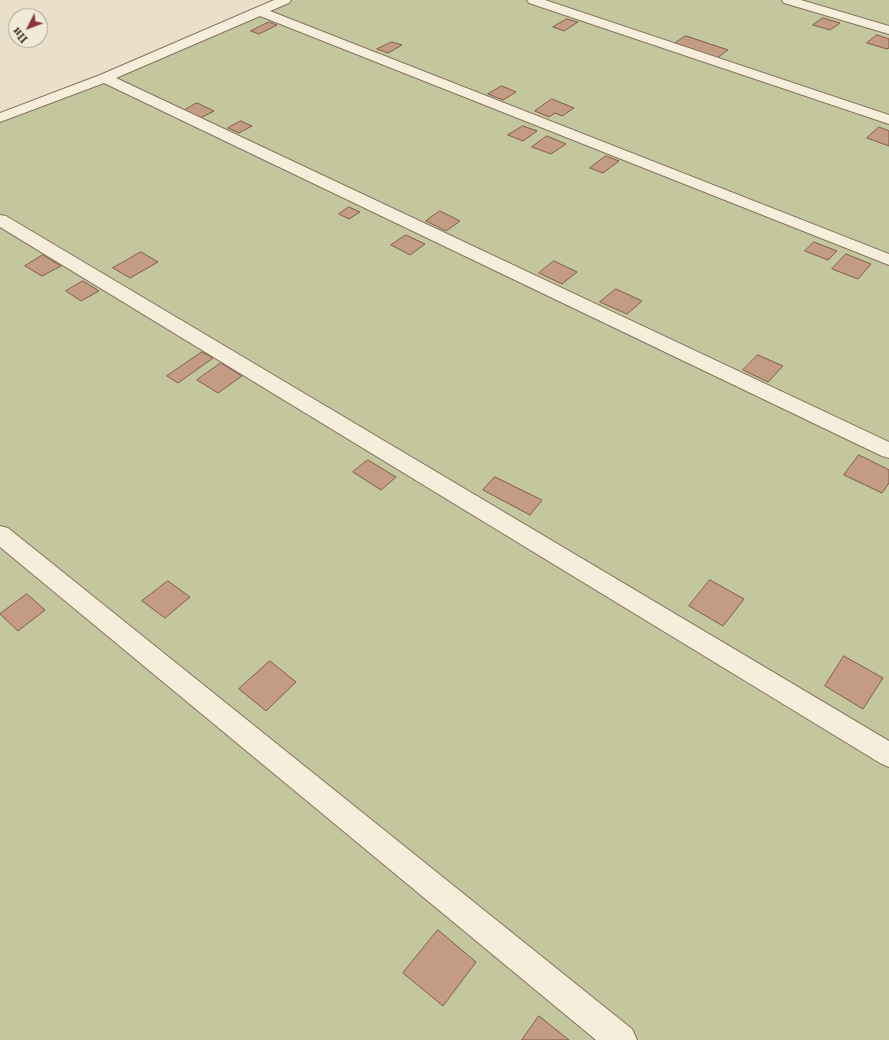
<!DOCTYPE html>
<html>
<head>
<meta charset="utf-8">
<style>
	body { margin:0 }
	#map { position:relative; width:889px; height:1040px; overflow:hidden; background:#eadfc9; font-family:"Noto Serif",serif }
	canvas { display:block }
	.north { position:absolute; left:8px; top:8px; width:40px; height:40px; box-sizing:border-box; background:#f2ead8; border:1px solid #a79e8f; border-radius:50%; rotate:228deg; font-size:11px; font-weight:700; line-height:16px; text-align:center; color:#372b21 }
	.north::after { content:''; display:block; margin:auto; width:14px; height:18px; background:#8d3639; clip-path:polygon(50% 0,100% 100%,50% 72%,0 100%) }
</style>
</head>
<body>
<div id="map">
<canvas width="889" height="1040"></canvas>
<div class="north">Пн</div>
</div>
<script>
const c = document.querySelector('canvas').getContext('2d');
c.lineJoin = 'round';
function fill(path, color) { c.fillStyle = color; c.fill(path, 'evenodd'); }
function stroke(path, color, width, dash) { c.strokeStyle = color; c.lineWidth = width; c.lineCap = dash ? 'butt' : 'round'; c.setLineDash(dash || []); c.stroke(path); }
const green = new Path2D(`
	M285 0H889V1040H0V118Z`);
const building = new Path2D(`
	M823 18 840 23 830 30 813 25Z
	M567 19 578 22 564 31 553 27Z
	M269 22 277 25 259 34 251 31Z
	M877 35 889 39V48L887 49 867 43Z
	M686 36 728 50 717 58 675 43Z
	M392 42 402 45 388 53 377 49Z
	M502 86 516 92 503 100 488 94Z
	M552 99 574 108 562 116 555 113 549 117 535 111Z
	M197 103 214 111 200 118 183 111Z
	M241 121 252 126 239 133 228 128Z
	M523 126 537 131 523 141 508 135Z
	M879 127 889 131V146L867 138Z
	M547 136 566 144 551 154 532 147Z
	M606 156 619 161 603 173 590 168Z
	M349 207 360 212 349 219 339 214Z
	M440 211 460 221 446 231 426 221Z
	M406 235 425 244 410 255 391 245Z
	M814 242 837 251 828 260 805 251Z
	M141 252 158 262 130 278 113 268Z
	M846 254 871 264 858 279 832 269Z
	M43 255 61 266 42 276 25 266Z
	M554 261 577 272 562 284 539 273Z
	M83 281 99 291 81 301 66 291Z
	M616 289 642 301 627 314 600 302Z
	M202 352 213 358 178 383 167 376Z
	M758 355 783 366 768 382 743 370Z
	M221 363 242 376 218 393 197 380Z
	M859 455 889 470V483L882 493 844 475Z
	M368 460 396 477 381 490 353 472Z
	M495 477 542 500 530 515 483 490Z
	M710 580 744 599 723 626 689 606Z
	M168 581 190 597 165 618 142 601Z
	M27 594 45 610 18 631 0 614Z
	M844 656 883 678 863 709 825 686Z
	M270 661 296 682 266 711 239 689Z
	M438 930 476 962 443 1006 403 973Z
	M539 1016 569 1040H522Z`);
const minor = new Path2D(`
	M274 0H291L289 3 270 11 889 254V265L260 16 116 78 889 442V458L882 456 104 83 0 122V113L100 75Z
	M527 0H545L889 115V124L529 3Z
	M782 0H801L889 26V34L784 3Z
	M0 215 6 216 889 741V767L880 763 0 227Z
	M0 526 8 528 632 1029 637 1040H596L0 547Z`);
fill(green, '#c4c79e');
fill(building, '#c49c83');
stroke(building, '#815d48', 1);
stroke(minor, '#85725f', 2);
fill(minor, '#f6eddb');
</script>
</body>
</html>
